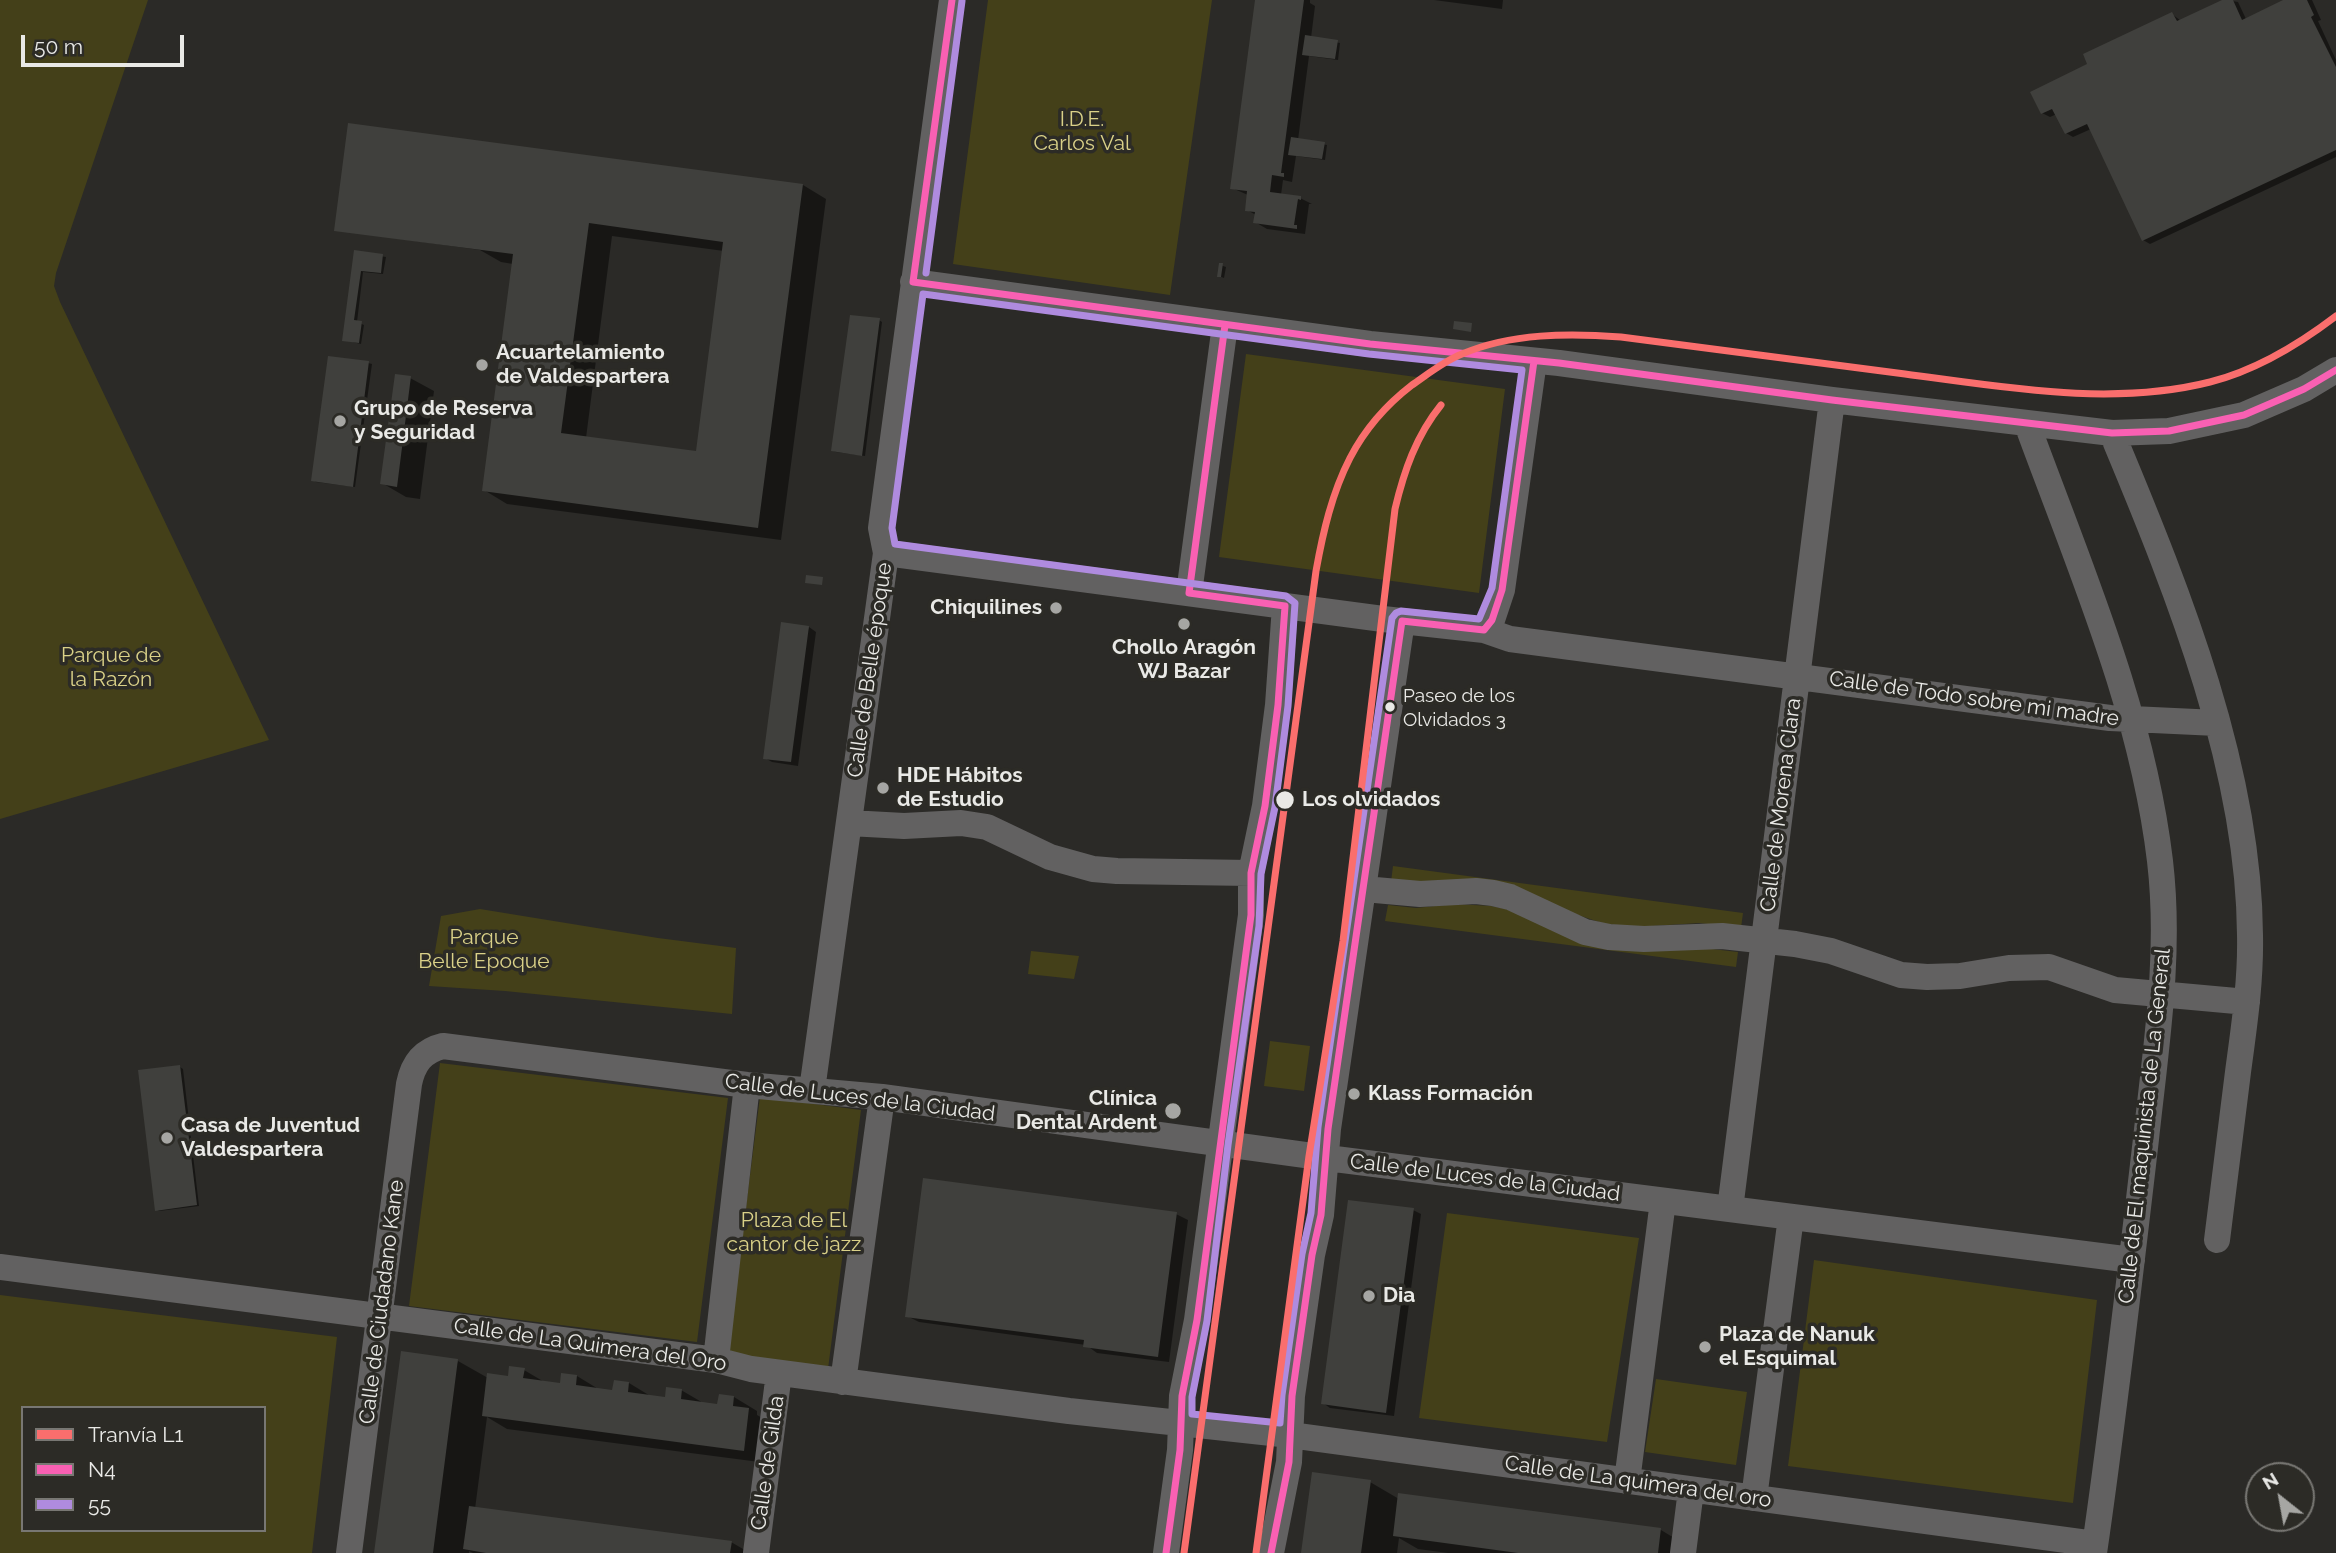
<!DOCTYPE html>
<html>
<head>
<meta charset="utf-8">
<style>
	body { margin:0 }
	#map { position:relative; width:2336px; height:1553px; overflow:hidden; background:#2b2a27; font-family:Raleway,sans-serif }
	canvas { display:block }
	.legend { position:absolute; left:21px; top:1406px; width:245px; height:126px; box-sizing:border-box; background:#2c2b26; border:2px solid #787773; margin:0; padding:9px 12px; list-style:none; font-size:21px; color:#e9e9e6 }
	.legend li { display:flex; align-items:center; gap:14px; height:35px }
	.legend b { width:35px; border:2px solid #787773 }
	.north { position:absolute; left:2245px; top:1462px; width:70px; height:70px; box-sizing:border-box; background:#2c2b26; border:2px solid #787773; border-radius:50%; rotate:329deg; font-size:19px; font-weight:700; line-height:28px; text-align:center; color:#e9e9e6 }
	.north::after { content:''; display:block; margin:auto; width:24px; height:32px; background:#a6a6a3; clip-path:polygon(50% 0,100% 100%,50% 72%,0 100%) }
	.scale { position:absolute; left:21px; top:35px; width:163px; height:32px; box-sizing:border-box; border:4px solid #e9e9e6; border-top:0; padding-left:9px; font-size:21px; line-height:24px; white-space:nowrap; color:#e9e9e6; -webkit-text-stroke:5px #2c2b26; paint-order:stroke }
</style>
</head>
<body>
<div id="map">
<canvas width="2336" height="1553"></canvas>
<ul class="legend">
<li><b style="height:9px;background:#fa6e6d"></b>Tranvía L1</li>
<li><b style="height:9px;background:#f960b3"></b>N4</li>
<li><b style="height:9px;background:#af8bdf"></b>55</li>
</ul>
<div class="north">N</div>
<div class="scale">50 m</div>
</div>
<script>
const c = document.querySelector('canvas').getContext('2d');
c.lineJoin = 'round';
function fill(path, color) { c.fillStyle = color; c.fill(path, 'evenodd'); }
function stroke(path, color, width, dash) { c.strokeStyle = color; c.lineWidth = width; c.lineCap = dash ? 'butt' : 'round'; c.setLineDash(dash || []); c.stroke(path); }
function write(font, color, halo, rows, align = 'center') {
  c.font = font + ' Raleway,sans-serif'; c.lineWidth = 7; c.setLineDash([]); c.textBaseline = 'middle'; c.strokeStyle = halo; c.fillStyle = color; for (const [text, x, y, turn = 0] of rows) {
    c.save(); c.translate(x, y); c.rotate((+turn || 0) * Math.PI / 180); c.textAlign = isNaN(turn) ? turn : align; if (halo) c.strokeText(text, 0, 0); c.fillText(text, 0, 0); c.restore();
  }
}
const green = new Path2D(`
	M0 0H148L56 273 54 286 60 302 269 740 0 819Z
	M988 0H1212L1170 295 953 264Z
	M1246 354 1505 389 1479 593 1219 557Z
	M1393 866 1743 913 1741 928 1699 923 1636 927 1605 924 1566 911 1520 888 1391 882Z
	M1455 904 1491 906 1695 947 1738 952 1736 967 1385 921 1388 905 1416 908Z
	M480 909 658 938 736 948 732 1014 505 991 429 986 441 916Z
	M1031 951 1079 956 1074 979 1028 974Z
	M1270 1041 1310 1046 1304 1091 1264 1086Z
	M440 1063 728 1098 697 1342 409 1306Z
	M760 1097 861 1110 828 1369 727 1356Z
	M1447 1213 1639 1238 1607 1442 1419 1418Z
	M1814 1260 2097 1300 2073 1503 1788 1466Z
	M0 1295 337 1337 312 1553H0ZM23 1408H264V1530H23Z
	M1656 1379 1747 1392 1736 1465 1645 1452Z`);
const shadow = new Path2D(`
	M1256 0H1310V3L1315 6 1311 38 1340 43 1338 60 1309 56 1298 140 1327 145 1325 160 1296 156 1292 182 1283 180 1281 195 1300 198 1312 204H1309L1305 234 1267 229 1255 222 1256 215 1247 210 1248 195 1232 188Z
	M1434 0H1503L1502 9Z
	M2226 0 2238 2 2246 19 2288 0H2312L2321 20 2318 21 2336 60V157L2150 244 2143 240 2091 129 2073 137 2066 133 2057 114 2050 117 2042 113 2090 65 2172 14 2181 21Z
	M803 185 826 199 781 540 507 504 484 490 513 264 501 262 480 250 336 230ZM612 236 724 251 697 453 586 438Z
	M355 252 386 257 383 274 363 272 357 322 364 325 361 344 344 340Z
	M1220 265 1226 267 1224 278 1219 276Z
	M879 320 882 322 865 456 836 452 833 451Z
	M368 363 372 364 355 487 316 482 313 480Z
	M410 378 434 391 420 499 406 497 382 483Z
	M809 627 816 632 798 766 772 762 765 758Z
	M180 1067 183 1069 199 1206 159 1211 156 1209Z
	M1413 1210 1421 1214 1394 1416 1330 1408 1323 1403Z
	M1176 1214 1188 1220 1169 1362 1097 1353 1086 1345 919 1322 907 1316Z
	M458 1361 488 1378H509L524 1370 546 1383 561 1385 577 1376 600 1390 614 1392 629 1383 652 1397 666 1399 681 1390 705 1404 719 1406 734 1397 757 1411V1415L773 1424 767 1463 507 1429 487 1417 475 1509 731 1542 750 1553H473L469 1551V1553H375Z
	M1370 1482 1399 1499 1661 1530 1684 1544 1683 1553H1448L1418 1549 1399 1538 1397 1553H1303Z`);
const building = new Path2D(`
	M1255 0H1304L1281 173H1284V177L1272 175 1270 192 1301 196V200L1298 199 1294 225H1297V229L1253 223 1255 212 1245 211 1247 191 1230 189Z
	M2222 0H2233L2242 20 2283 0H2307L2314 15 2311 17 2336 67V150L2142 241 2087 124 2065 134 2052 109 2041 114 2030 92 2087 64 2083 54 2172 12 2177 21Z
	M1305 35 1338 40 1335 59 1302 55Z
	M348 123 803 184 758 528 482 491 513 254 334 231ZM589 223 723 242 696 451 561 433Z
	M1291 137 1325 142 1322 159 1288 155Z
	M354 250 383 254 381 273 361 271 354 320 362 321 359 343 342 341Z
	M1219 263H1223L1221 277H1217Z
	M850 315 880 318 862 456 831 451Z
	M1454 321 1472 323 1471 332 1453 329Z
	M328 356 369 361 353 487 311 481Z
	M395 374 411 376 397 487 380 484Z
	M806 575 823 577 822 585 805 583Z
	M781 622 809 626 791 762 763 759Z
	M180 1065 197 1205 155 1211 138 1070Z
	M923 1178 1177 1212 1158 1357 1083 1347 1084 1340 905 1317Z
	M1348 1200 1414 1208 1386 1413 1321 1404Z
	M401 1351 458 1359 433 1553H374Z
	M509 1366 525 1368 523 1378 560 1383 561 1373 577 1375 576 1385 612 1390 614 1380 629 1382 628 1392 665 1397 666 1387 682 1389 681 1399 717 1404 719 1394 734 1396 733 1406 749 1408 744 1451 482 1416 487 1373 508 1376Z
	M1312 1472 1371 1480 1361 1553H1301Z
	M1398 1493 1661 1528 1658 1553H1518L1393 1536Z
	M469 1506 732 1541 730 1553H486L463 1549Z`);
const minor = new Path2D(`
	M913 282 1370 344 1559 363 1832 400 2112 433 2169 431 2244 415 2304 389 2336 370
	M2027 424C2079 566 2142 709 2160 861 2171 954 2156 1046 2146 1139 2130 1277 2114 1415 2094 1553
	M2116 443C2179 594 2249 769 2250 935 2251 981 2244 1027 2238 1072 2231 1128 2224 1184 2217 1240
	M886 553 1383 619 1484 630 1510 639 2110 718 2217 723
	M1189 593 1225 325
	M1484 630 1492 620 1502 590 1534 361
	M849 823 904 826 961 823 987 827 1050 857 1093 869 1117 871 1251 873
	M1364 889 1420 894 1476 891 1493 893 1510 897 1585 932 1609 937 1644 939 1722 936 1795 944 1831 951 1901 975 1927 977 1960 976 2009 968 2049 967 2115 990 2247 1002
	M812 1090 886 553 881 528 952 0
	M1730 1209 1832 400
	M0 1267 716 1360 751 1369 1069 1411 1290 1435 2095 1544
	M716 1360 747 1085
	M843 1382 882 1097
	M1627 1481 1663 1201
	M1754 1498 1791 1217
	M349 1553 409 1084C413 1064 422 1051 443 1046L747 1085 882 1097 1327 1158 2132 1260
	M756 1553 779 1373
	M1166 1553 1180 1450 1182 1396 1197 1320 1251 915V873L1265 806 1278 705 1285 606
	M1271 1553 1289 1462 1292 1396 1312 1255 1321 1215 1328 1129 1402 621
	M1683 1553 1691 1490`);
const bus1 = new Path2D(`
	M952 0 913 282 1370 344 1559 363 1832 400 2112 433 2169 431 2244 415 2304 389 2336 370
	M1166 1553 1180 1450 1182 1396 1197 1320 1251 915V873L1265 806 1278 705 1285 606 1189 593 1225 325
	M1271 1553 1289 1462 1292 1396 1312 1255 1321 1215 1328 1129 1402 621 1484 630 1492 620 1502 590 1534 361`);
const bus2 = new Path2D(`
	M926 273 962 1
	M923 294 1369 354 1522 370 1492 588 1479 619 1401 611 1396 613 1392 618 1318 1127 1311 1213 1302 1254 1282 1395 1280 1423 1192 1414V1397L1207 1321 1228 1145 1259 926 1261 874 1275 807 1288 706 1295 603 1286 596 895 544 892 528Z`);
const tram1 = new Path2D(`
	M1184 1553 1316 571C1323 532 1332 493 1350 458 1365 429 1386 405 1412 385 1428 374 1444 361 1462 354 1511 333 1569 333 1621 337 1716 349 1810 362 1905 374 2004 387 2111 407 2210 382 2257 370 2298 345 2336 316
	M1256 1553 1309 1156 1343 941 1395 509C1404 471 1416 436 1441 405`);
const markers = [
	[482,365,7,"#a6a6a3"],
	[340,421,7,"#a6a6a3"],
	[1056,608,7,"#a6a6a3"],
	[1184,624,7,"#a6a6a3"],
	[1390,707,6,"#e9e9e6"],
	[883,788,7,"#a6a6a3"],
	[1285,800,10,"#e9e9e6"],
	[1354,1094,7,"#a6a6a3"],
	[1173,1111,9,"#a6a6a3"],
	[167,1138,7,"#a6a6a3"],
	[1369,1296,7,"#a6a6a3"],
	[1705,1347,7,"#a6a6a3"]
];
const busNames = [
	["Paseo de los",1403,696],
	["Olvidados 3",1403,720]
];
const parkNames = [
	["I.D.E.",1082,120],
	["Carlos Val",1082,144],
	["Parque de",111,656],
	["la Razón",111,680],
	["Parque",484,938],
	["Belle Epoque",484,962],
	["Plaza de El",794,1221],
	["cantor de jazz",794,1245]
];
const poiNames = [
	["Acuartelamiento",496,353],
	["de Valdespartera",496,377],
	["Grupo de Reserva",354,409],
	["y Seguridad",354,433],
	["Chiquilines",1042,608,"right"],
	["Chollo Aragón",1184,648,"center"],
	["WJ Bazar",1184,672,"center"],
	["HDE Hábitos",897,776],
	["de Estudio",897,800],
	["Klass Formación",1368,1094],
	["Clínica",1157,1099,"right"],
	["Dental Ardent",1157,1123,"right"],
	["Casa de Juventud",181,1126],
	["Valdespartera",181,1150],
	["Dia",1383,1296],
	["Plaza de Nanuk",1719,1335],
	["el Esquimal",1719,1359]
];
const streetNames = [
	["Calle de Belle époque",870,670,-82],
	["Calle de Todo sobre mi madre",1974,699,8],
	["Calle de Morena Clara",1781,805,-83],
	["Calle de Luces de la Ciudad",860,1098,7],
	["Calle de El maquinista de La General",2145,1126,-84],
	["Calle de Luces de la Ciudad",1485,1178,7],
	["Calle de Ciudadano Kane",382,1302,-83],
	["Calle de La Quimera del Oro",590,1345,8],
	["Calle de Gilda",768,1463,-82],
	["Calle de La quimera del oro",1638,1482,8]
];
const stopNames = [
	["Los olvidados",1302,800]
];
fill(green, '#444019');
fill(shadow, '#0007');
fill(building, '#40403d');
stroke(minor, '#626161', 26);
stroke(bus1, '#f960b3', 7);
stroke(bus2, '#af8bdf', 7);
stroke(tram1, '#fa6e6d', 7);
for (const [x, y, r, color] of markers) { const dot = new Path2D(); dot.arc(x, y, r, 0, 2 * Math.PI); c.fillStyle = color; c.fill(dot); stroke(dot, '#2c2b26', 2.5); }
write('19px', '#e9e9e6', '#2c2b26', busNames, 'left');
write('21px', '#dad188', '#2c2b26', parkNames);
write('bold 21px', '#e9e9e6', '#2c2b26', poiNames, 'left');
write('21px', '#e9e9e6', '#2c2b26', streetNames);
write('bold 21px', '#e9e9e6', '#2c2b26', stopNames, 'left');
</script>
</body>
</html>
